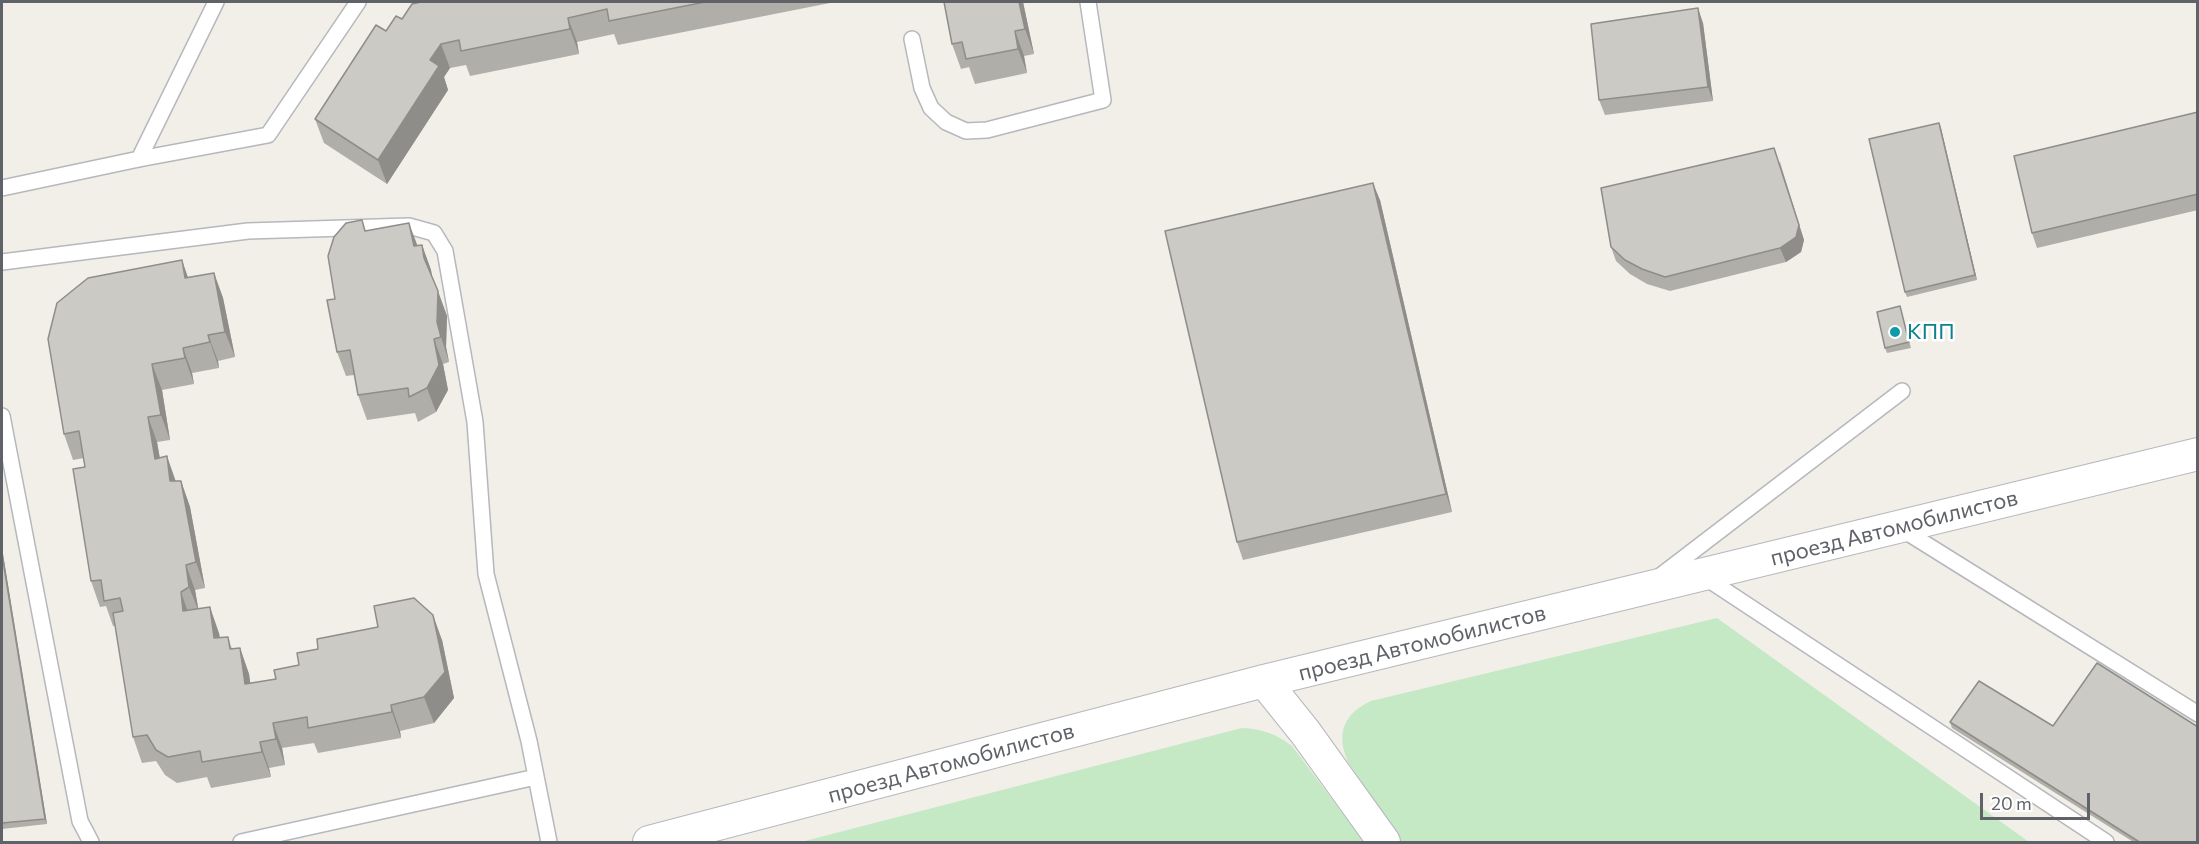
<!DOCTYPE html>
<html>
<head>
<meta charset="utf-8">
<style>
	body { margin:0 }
	#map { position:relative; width:2199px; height:844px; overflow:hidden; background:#f1efe8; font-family:Commissioner,sans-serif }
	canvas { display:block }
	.frame { position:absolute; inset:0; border:3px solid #5f6368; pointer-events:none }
	.scale { position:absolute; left:1980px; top:793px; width:110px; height:27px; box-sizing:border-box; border:3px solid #5f6368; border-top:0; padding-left:8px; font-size:18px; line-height:21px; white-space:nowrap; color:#5f6368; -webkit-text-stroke:4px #fff; paint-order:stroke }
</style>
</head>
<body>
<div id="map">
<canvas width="2199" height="844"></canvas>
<div class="frame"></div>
<div class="scale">20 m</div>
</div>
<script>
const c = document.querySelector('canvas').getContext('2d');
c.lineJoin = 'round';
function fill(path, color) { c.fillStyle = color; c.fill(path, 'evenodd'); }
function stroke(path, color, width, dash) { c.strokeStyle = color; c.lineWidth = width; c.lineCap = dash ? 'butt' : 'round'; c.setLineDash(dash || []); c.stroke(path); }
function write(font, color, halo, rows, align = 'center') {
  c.font = font + ' Commissioner,sans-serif'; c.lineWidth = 5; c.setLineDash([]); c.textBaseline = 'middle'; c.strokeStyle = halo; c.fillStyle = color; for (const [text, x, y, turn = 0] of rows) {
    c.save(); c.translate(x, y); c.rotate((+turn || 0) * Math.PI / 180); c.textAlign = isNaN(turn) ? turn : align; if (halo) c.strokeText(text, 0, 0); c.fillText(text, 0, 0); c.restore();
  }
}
const green = new Path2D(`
	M1717 618 2029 842H1400L1399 837 1348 762C1336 734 1343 714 1371 701Z
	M1242 728C1263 729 1276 734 1292 746L1364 842H801Z`);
const lane = new Path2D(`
	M912 39 922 88 931 108 946 122 966 131 987 130 1103 100 1088 2
	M139 159 216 2
	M2 188 139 159 268 135 358 2
	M2 262 248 231 409 226 434 233 445 251 475 422 486 574 529 741 549 842
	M2 416 80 821 91 842
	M1900 528 2198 714
	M1703 576 2106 842
	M1659 577 1902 391
	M241 842 536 777`);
const street = new Path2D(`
	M1264 681 1305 732 1384 842
	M649 842 1264 681 2198 454`);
const wall = new Path2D(`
	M421 2H835L618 45 614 34 577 42 579 54 470 76 466 65 450 68 444 77 448 90 387 184 324 143 315 119 386 31 402 19Z
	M1023 2 1034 54 1024 56 1027 73 975 84 969 67 961 69 952 44Z
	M1703 23 1713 101 1605 115 1599 100Z
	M2198 112V210L2037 248 2032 233Z
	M1939 123 1977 280 1907 297 1905 292Z
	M1780 162 1804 240 1801 252 1786 262 1670 291 1647 284 1630 274 1616 261 1611 247Z
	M1380 200 1452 512 1243 560 1237 542Z
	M366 230 418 246 422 245 431 270 432 277 447 316 446 347 449 362 443 364 448 390 436 412 418 422 415 413 367 420 358 395 354 375 346 376 337 352 335 299Z
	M214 273 223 298 235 357 218 361 219 368 192 373 194 384 162 390 170 440 157 442 160 458 176 481H181L190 507 205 588 195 590 198 609 219 633 220 638 228 637 232 649 240 648 249 674 250 683 276 679 442 640 454 698 434 723 400 731 401 738 318 753 314 743 282 748 285 765 269 768 271 777 211 788 207 777 177 783 165 775 156 761 142 763 133 737 115 626H113L106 606 100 607 91 581 85 467 84 458 73 460 64 434 188 277Z
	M1900 306 1911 348 1887 353 1885 348Z
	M2 548 47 824 2 829Z
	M1950 722 2053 726 2198 843H2135L1952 728Z`);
const shadedWall = new Path2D(`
	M1019 2H1023L1034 54 1025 29Z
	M1698 8 1703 23 1713 101 1708 87Z
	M568 18 577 42 579 54 570 29Z
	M1015 31 1024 56 1027 73 1018 49Z
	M441 44 450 68 444 77 448 90 387 184 378 160 430 60Z
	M1939 123 1941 128 1977 280 1975 275Z
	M1774 148 1804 240 1801 252 1786 262 1780 248Z
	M1373 183 1380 200 1452 512 1446 494Z
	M409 223 418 247 414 246Z
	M422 245 431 270 433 283 424 258Z
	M182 260 191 286 185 278Z
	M214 273 223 298 235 357 225 332Z
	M438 291 447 316 446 347 449 362 441 337 437 322Z
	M208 335 218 361 219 368 210 342Z
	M434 339 443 364 448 390 436 412 427 388Z
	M183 348 192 373 194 384 185 358Z
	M152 364 162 390 170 440 161 415Z
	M148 417 157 442 164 484 155 459Z
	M167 456 176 482 170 481Z
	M181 481 190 507 205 588 196 562Z
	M2 548 47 824 45 819 2 555Z
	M186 565 195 590 199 612 189 587Z
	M181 592 190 618 183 611Z
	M210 607 219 633 223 664 214 638Z
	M433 615 442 640 454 698 434 723 424 697Z
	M240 648 249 674 254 709 245 684Z
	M391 705 400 731 401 738 392 712Z
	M273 723 282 748 285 765 276 739Z
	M260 742 269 768 271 777 262 752Z`);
const building = new Path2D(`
	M421 2H705L609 21 607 9 568 18 570 29 461 51 459 40 441 44 430 60 439 66 378 160 315 119 376 25 386 31 396 16 402 19 412 4Z
	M944 2H1019L1025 29 1015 31 1018 49 966 59 962 42 952 44Z
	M1698 8 1708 87 1599 100 1591 24Z
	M2198 112V194L2032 233 2014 156Z
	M1939 123 1975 275 1905 292 1869 139Z
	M1774 148 1799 225 1796 237 1780 248 1665 277 1642 269 1625 260 1611 247 1601 188Z
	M1373 183 1446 494 1237 542 1165 231Z
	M362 220 365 231 409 223 414 246 422 245 424 258 438 291 437 322 441 337 434 339 439 365 427 388 409 397 408 388 358 395 350 350 337 352 327 300 335 299 328 256 334 237 346 223Z
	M182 260 185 278 214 273 225 332 208 335 210 342 183 348 185 358 152 364 161 415 148 417 155 459 167 456 170 481H181L196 562 186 565 189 587 181 592 183 611 210 607 214 638 228 637 230 649 240 648 245 684 276 679 274 670 299 665 297 653 318 649 317 639 378 627 374 606 414 598 433 615 445 672 424 697 391 705 392 712 308 728 307 717 273 723 276 739 260 742 262 752 202 762 200 751 168 757 156 750 147 735 133 737 113 613 123 611 120 598 104 601 101 580 91 581 73 469 85 467 79 431 64 434 48 339 57 303 88 278Z
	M1900 306 1909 342 1885 348 1877 312Z
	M2 555 45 819 2 823Z
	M2097 663 2198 727V843H2141L1950 722 1979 681 2053 726Z`);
const markers = [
	[1895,332,6,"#0f9aa8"]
];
const cultureNames = [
	["КПП",1907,332]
];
const streetNames = [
	["проезд Автомобилистов",1894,528,-14],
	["проезд Автомобилистов",1422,643,-14],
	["проезд Автомобилистов",951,763,-15]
];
fill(green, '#c5e8c5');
stroke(lane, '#b5b8bc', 18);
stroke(street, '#b5b8bc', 34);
stroke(lane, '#fff', 15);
stroke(street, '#fff', 32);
fill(wall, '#afaea9');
fill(shadedWall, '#8f8d8a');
fill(building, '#cccac5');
stroke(building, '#8f8d8a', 1.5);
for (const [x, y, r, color] of markers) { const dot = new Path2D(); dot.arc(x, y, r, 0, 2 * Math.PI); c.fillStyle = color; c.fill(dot); stroke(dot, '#fff', 2); }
write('22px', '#0d838f', '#fff', cultureNames, 'left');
write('22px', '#5f6368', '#fff', streetNames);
</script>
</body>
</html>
